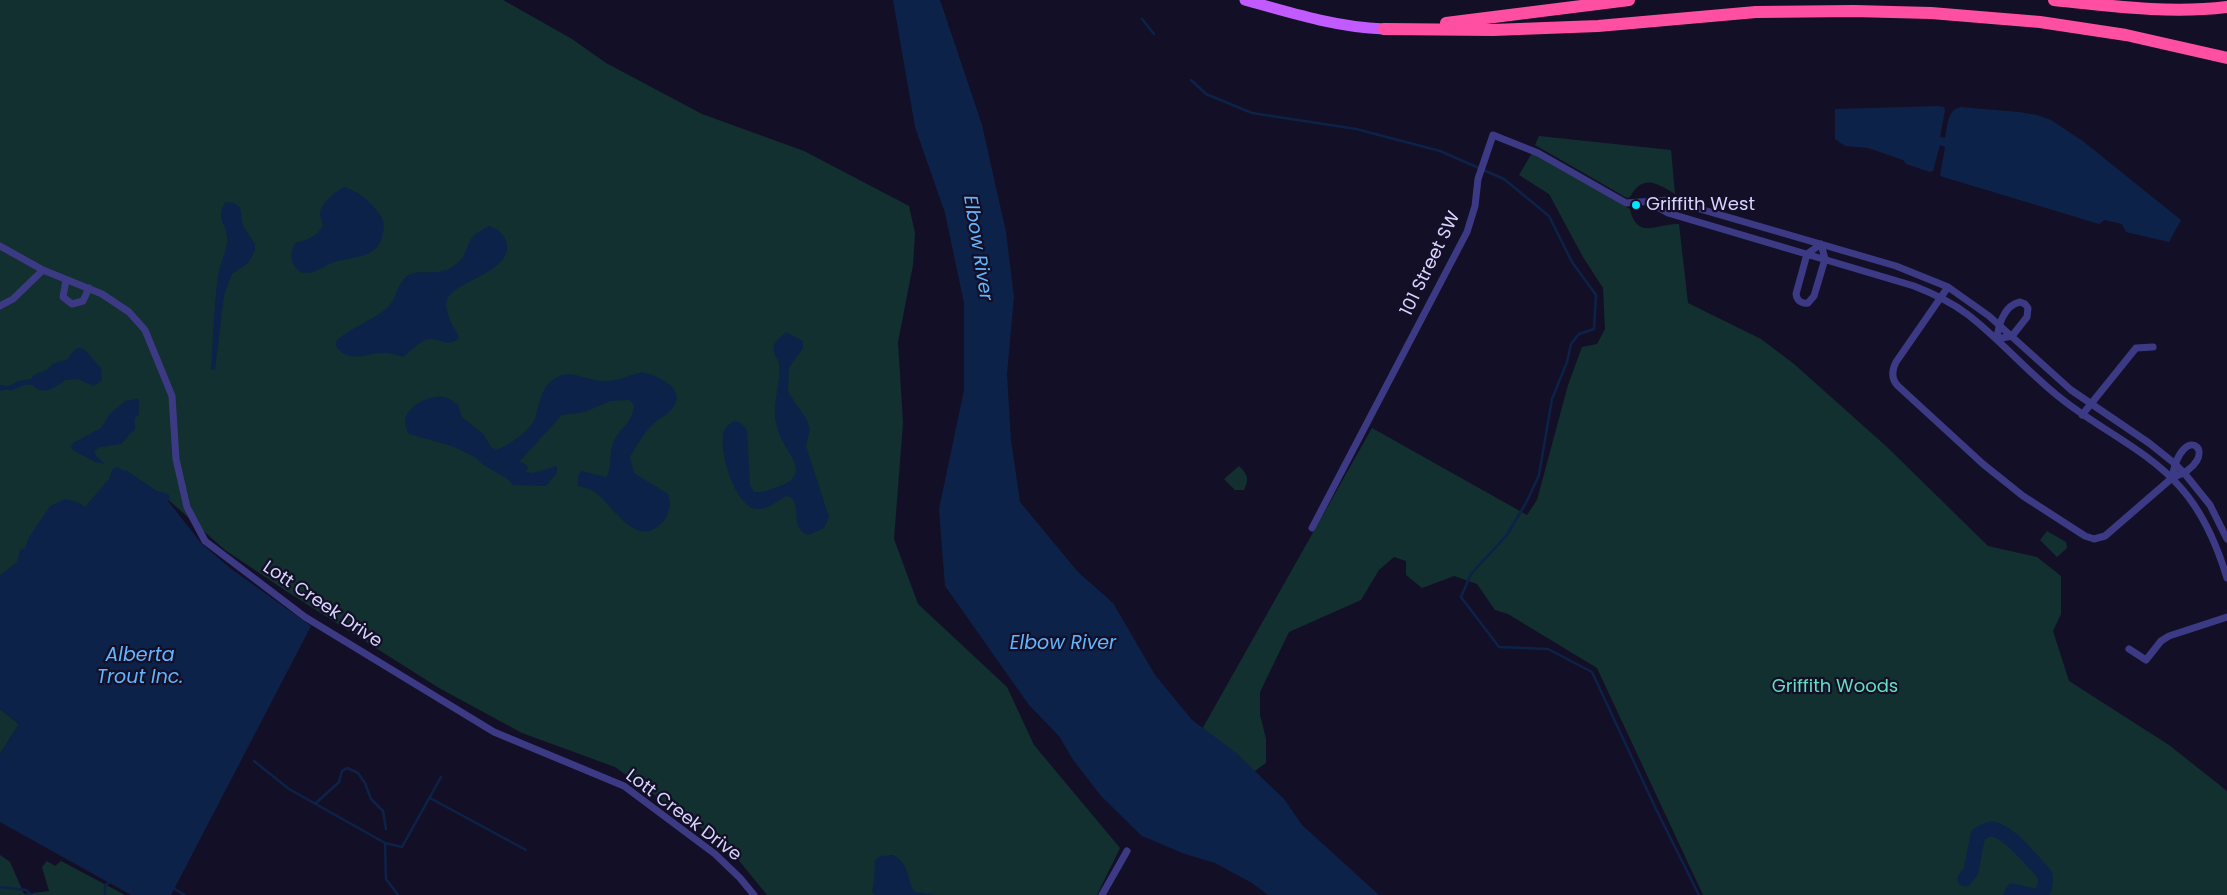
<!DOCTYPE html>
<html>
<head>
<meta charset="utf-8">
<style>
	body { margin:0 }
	canvas { display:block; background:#130f26 }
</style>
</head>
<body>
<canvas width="2227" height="895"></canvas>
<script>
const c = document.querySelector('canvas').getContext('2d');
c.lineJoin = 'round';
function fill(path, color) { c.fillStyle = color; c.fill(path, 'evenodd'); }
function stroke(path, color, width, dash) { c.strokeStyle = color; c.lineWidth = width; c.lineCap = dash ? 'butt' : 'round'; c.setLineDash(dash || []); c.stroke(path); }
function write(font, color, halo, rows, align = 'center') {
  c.font = font + ' Poppins,sans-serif'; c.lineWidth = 4.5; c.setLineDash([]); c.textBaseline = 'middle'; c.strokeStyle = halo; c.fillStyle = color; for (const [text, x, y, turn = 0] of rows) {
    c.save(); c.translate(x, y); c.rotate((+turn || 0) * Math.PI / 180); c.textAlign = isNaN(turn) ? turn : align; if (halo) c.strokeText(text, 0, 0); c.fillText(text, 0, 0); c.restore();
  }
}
const green = new Path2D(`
	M0 0H503L572 39 606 63 702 114 804 151 909 206 915 233 913 265 898 342 903 423 894 539 918 604 1007 687 1034 745 1120 848 1097 895H767L728 847 615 767 522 733 439 688 286 591 225 550 164 496 0 587Z
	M1539 136 1671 150 1675 194C1658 184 1643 173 1630 197L1627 198 1535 145Z
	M1532 153 1630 209C1637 241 1658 223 1679 224L1688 303 1761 339 1794 364 1887 447 1988 546 2037 557 2061 576V614L2053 631 2069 681 2169 745 2227 791V895H1703L1597 668 1508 614 1495 610 1477 584 1454 576 1422 588 1406 575V561L1394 557 1379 570 1361 600 1289 632 1260 692V715L1266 739V763L1245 778 1188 754 1372 428 1527 515 1537 500 1568 385 1582 347 1597 344 1605 329 1603 288 1583 257 1549 194 1519 175Z
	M1239 466C1247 474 1250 478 1244 490H1235L1224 479Z
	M2047 531 2066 542 2067 548 2057 557 2040 540Z
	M0 709 19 724 0 754Z
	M0 855 10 862 24 894 49 891 42 867 47 861 55 866 61 861 125 895H0Z`);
const water = new Path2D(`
	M893 0H940L982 125 1006 232 1014 297 1007 374 1011 440 1020 502 1078 572 1113 603 1155 675 1192 720 1234 751 1284 799 1302 825 1379 895H1268L1252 883 1215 863 1185 854 1142 836 1101 796 1074 761 1059 736 1029 705 945 586 939 509 964 390V303L945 213 915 127Z
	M1938 106 1944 107 1945 110 1940 137 1945 138C1948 127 1946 110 1961 107L2019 112 2037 115 2051 120 2084 142 2181 220 2169 242 2126 232 2122 224 2105 220 2099 224 1940 176 1945 147 1940 145 1933 171 1930 172 1906 164 1903 160 1868 148 1845 146 1835 139V109Z
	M344 187C360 192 367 199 377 211 383 218 385 224 383 233 379 259 354 256 335 262 321 266 304 283 294 265 290 257 291 250 295 243 307 240 316 237 323 226 322 222 320 217 320 214 321 202 335 192 344 187Z
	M226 202 234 203 240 207 243 226 255 244V250L248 263 232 274 224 295 215 370 211 369C213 338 214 306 218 275 220 264 226 253 227 242 229 225 213 218 226 202Z
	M489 226C497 229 503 232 506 241 516 272 454 280 447 300 443 311 454 327 459 337 451 349 441 338 429 339 420 340 411 352 403 357 398 356 392 353 387 353 368 352 346 366 335 344L338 339C353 327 373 320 387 308 397 299 397 283 407 276 419 267 437 279 455 265 473 252 460 239 489 226Z
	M786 332 803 341V348L789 368 788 392 807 420 810 429 806 446 829 517 824 528 809 535C790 529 801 512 792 498L786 496C777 500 768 510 758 509 736 509 720 455 723 436 723 429 728 425 734 421L741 423 747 430 750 485 754 492C764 493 771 489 780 486 812 474 787 454 780 436 778 431 776 423 775 418 773 401 781 382 779 364 778 357 772 354 774 346 776 340 781 336 786 332Z
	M79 348 84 349 101 368 102 380 94 386 78 379 65 380C57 387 41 397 33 385 23 384 21 387 12 390 7 391 5 389 0 391V385L10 386 18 381 31 379 33 375 47 370 52 364 68 359 74 350Z
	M642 372C657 375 689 389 672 409 666 416 656 420 650 427 642 436 636 447 630 457L634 473 668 494C671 502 670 508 667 516 664 521 661 524 657 527 634 545 611 504 596 493 591 489 584 487 578 486V476L581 471 606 477C612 469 609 453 613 443 619 427 632 426 634 405L629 400 610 401 585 412 562 415 519 462 524 463 528 467 526 472 533 473 557 466V473L546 486 513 485 509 480 482 464 475 457 452 446 409 434C394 412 424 395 444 397 449 398 454 402 458 405L462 417 484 435 491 447 497 450C509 444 530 432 535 418 541 400 540 386 559 376 571 370 590 381 604 381 616 382 630 375 642 372Z
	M137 399 139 400V414L135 418V429L121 444 100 447 94 451 96 456 105 464 95 462 73 450 71 447 73 443 101 428 109 415 125 401Z
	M117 467 124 471 126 470 157 491 167 493 170 497 168 501 201 543 230 568 311 626 171 895H131L0 822V754L19 724 0 709V575L17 562 20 550 25 548 29 537 50 506 65 499 78 502 85 507 109 479 112 470Z
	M893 855C911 864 906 880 915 892L936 895H875L872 891C875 880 874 871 875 860L881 856Z`);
const stream = new Path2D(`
	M1142 19 1154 34
	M1191 80 1206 94 1252 113 1356 129 1440 151 1504 179 1549 216 1572 262 1596 295 1594 329 1579 334 1571 344 1567 362 1552 399 1539 475 1527 501 1507 535 1471 574 1461 597 1499 647 1548 649 1592 672 1656 809 1699 895
	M254 761 289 789 385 843 386 879 398 895
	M430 798 526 850
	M316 803 339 782 342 771 347 768 358 773 365 783 371 799 383 811 386 829
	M385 843 402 847 441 777
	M0 887 26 890 32 895
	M171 887 185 895
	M105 895V885L110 882`);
const river = new Path2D(`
	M1965 879 1971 871 1978 835C1982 832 1987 829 1992 829 2008 830 2034 863 2045 875 2046 883 2046 891 2039 895
	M2011 895 2013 891 2031 895`);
const minor = new Path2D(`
	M1650 203 1668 213 1914 286C1932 293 1951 302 1967 314 2001 340 2029 374 2063 400 2101 430 2149 451 2181 488 2204 514 2217 545 2227 578
	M1821 244 1825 259 1814 296 1808 303C1802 304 1797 301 1796 294L1807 254Z
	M0 246 43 270 102 294 129 312 145 330 172 396 176 459 187 507 205 541 305 617 494 732 624 786 715 854 740 878 754 895
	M66 280 63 297 72 304 83 301 89 288
	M1948 287 1896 362C1892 370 1891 379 1898 386L1983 464 2023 496 2085 536 2094 539 2105 536 2172 478C2227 458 2183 415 2172 478
	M2020 302 2025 304 2028 308 2027 317 2012 336 1997 339C1998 326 2004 305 2020 302Z
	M0 306 13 299 43 270
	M2082 415 2136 348 2153 347
	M1312 528 1467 232 1475 206 1478 179 1493 135 1538 153 1626 203 1669 200 1896 266 1948 287 1989 316 2071 390 2149 443 2174 463 2185 474 2210 505 2227 539
	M2129 649 2146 660 2161 641 2169 636 2227 617
	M1102 895 1127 851`);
const primary = new Path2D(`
	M1245 0C1291 13 1336 27 1384 29`);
const motorway = new Path2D(`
	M2054 0C2112 6 2169 14 2227 7
	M1446 23 1629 0
	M1384 29 1493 30 1598 26 1756 12 1854 11 1931 13 2040 22 2126 35 2227 58`);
const markers = [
	[1636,205,5,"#00e5ff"]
];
const poiNames = [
	["Griffith West",1646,205]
];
const streetNames = [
	["101 Street SW",1431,264,-64],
	["Lott Creek Drive",322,605,34],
	["Lott Creek Drive",683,816,37]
];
const parkNames = [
	["Griffith Woods",1835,687]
];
const waterNames = [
	["Elbow River",977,248,81],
	["Elbow River",1063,644],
	["Alberta",140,656],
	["Trout Inc.",140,678]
];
fill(green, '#12302f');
fill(water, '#0c2248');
stroke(stream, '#0c2248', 2.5);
stroke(river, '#0c2248', 15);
stroke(minor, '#3d3a85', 7);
stroke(primary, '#c25bff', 11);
stroke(motorway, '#ff4fa3', 12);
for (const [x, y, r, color] of markers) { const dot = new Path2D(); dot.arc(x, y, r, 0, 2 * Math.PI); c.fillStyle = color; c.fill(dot); stroke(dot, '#130f26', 2); }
write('18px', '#d9d4ff', '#130f26', poiNames, 'left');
write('18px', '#d9d4ff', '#130f26', streetNames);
write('18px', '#5fe0c0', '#130f26', parkNames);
write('italic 19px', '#62b6ff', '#130f26', waterNames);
</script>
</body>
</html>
